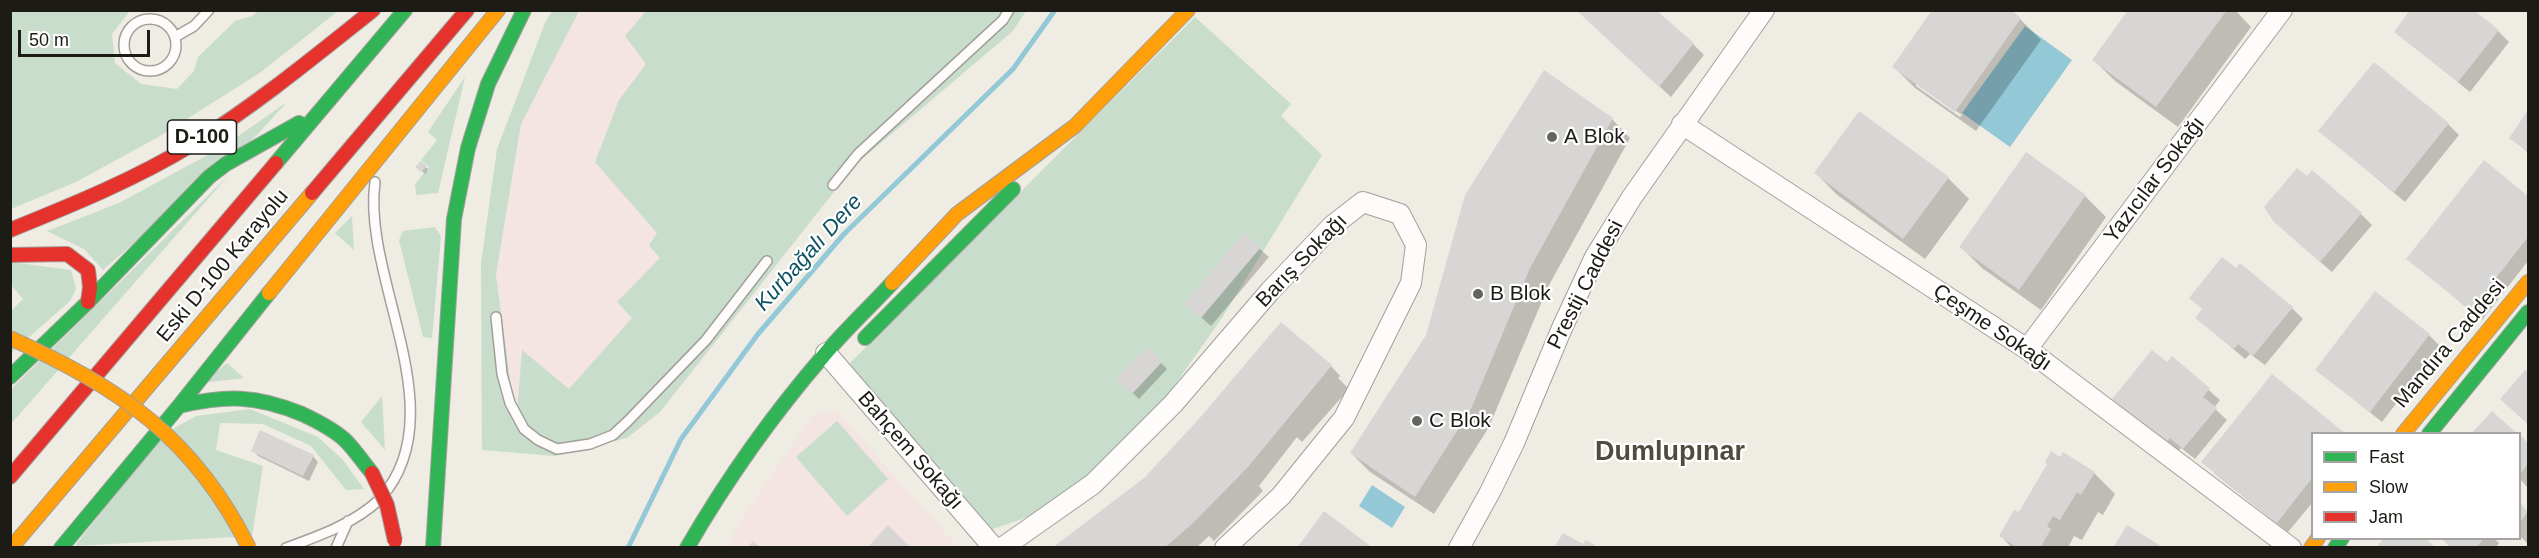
<!DOCTYPE html>
<html>
<head>
<meta charset="utf-8">
<style>
	body { margin:0 }
	#map { position:relative; width:2539px; height:558px; overflow:hidden; background:#efece4; font-family:Arial,sans-serif }
	canvas { display:block }
	.frame { position:absolute; inset:0; border:12px solid #1d1b16; pointer-events:none }
	.legend { position:absolute; left:2311px; top:432px; width:210px; height:108px; box-sizing:border-box; background:#fff; border:2px solid #a5a4a2; margin:0; padding:8px 10px; list-style:none; font-size:18px; color:#1d1b16 }
	.legend li { display:flex; align-items:center; gap:12px; height:30px }
	.legend b { width:30px; border:2px solid #a5a4a2 }
	.scale { position:absolute; left:18px; top:30px; width:132px; height:27px; box-sizing:border-box; border:3px solid #1d1b16; border-top:0; padding-left:8px; font-size:18px; line-height:21px; white-space:nowrap; color:#1d1b16; -webkit-text-stroke:4px #fff; paint-order:stroke }
</style>
</head>
<body>
<div id="map">
<canvas width="2539" height="558"></canvas>
<div class="frame"></div>
<ul class="legend">
<li><b style="height:8px;background:#30b455"></b>Fast</li>
<li><b style="height:8px;background:#ff9f0a"></b>Slow</li>
<li><b style="height:8px;background:#e5322d"></b>Jam</li>
</ul>
<div class="scale">50 m</div>
</div>
<script>
const c = document.querySelector('canvas').getContext('2d');
c.lineJoin = 'round';
function fill(path, color) { c.fillStyle = color; c.fill(path, 'evenodd'); }
function stroke(path, color, width, dash) { c.strokeStyle = color; c.lineWidth = width; c.lineCap = dash ? 'butt' : 'round'; c.setLineDash(dash || []); c.stroke(path); }
function write(font, color, halo, rows, align = 'center') {
  c.font = font + ' Arial,sans-serif'; c.lineWidth = 4.5; c.setLineDash([]); c.textBaseline = 'middle'; c.strokeStyle = halo; c.fillStyle = color; for (const [text, x, y, turn = 0] of rows) {
    c.save(); c.translate(x, y); c.rotate((+turn || 0) * Math.PI / 180); c.textAlign = isNaN(turn) ? turn : align; if (halo) c.strokeText(text, 0, 0); c.fillText(text, 0, 0); c.restore();
  }
}
const education = new Path2D(`
	M579 11H1026L1013 31 856 164 660 412 627 438 516 428 496 275 521 124Z
	M814 413H838L958 547 726 548 740 522Z`);
const green = new Path2D(`
	M291 11H338L261 72 160 136 76 182 11 209V11H130L112 34 115 63 141 84 177 89 194 71 198 57 235 21 252 16 258 11H287L289 12Z
	M552 11H579L521 124 496 275 516 424 522 350 569 389 632 318 617 302 660 258 649 245 657 233 595 162 619 100 646 64 625 36 646 11H1026L1013 31 856 164 660 412 627 438 555 456 482 450 481 263 497 149 545 23Z
	M1195 17 1291 104 1281 116 1322 155 1222 318 1131 447 1048 510 981 533 845 368Z
	M465 77 438 193 416 195 415 184 429 167 421 160 437 140 428 132Z
	M287 102 257 135 103 270 84 249 47 231 119 203 224 146Z
	M229 175 11 424V389Z
	M352 216 354 250 335 233Z
	M435 227 441 236 432 338 423 337 399 240 403 231Z
	M11 262 71 270 76 289 70 301 11 353V311L23 299 11 285Z
	M227 363 244 378 202 383Z
	M382 396 385 450 361 422Z
	M250 409 318 437 343 460 364 489 346 490 311 446 263 424 220 423 216 450 263 466 252 536 75 546 160 436 196 416Z
	M837 421 888 479 847 516 796 457Z`);
const water = new Path2D(`
	M2025 26 2072 60 2010 147 1962 113Z
	M1372 485 1405 507 1392 528 1359 506Z`);
const shadow = new Path2D(`
	M2130 10H2235L2251 27 2178 127 2115 81 2094 60Z
	M1585 18 1693 44 1704 55 1671 97Z
	M2020 19 2041 40 1976 131 1915 88 1894 67ZM1916 82 1962 115 1960 117 1916 86Z
	M2498 31 2509 42 2470 92 2396 32Z
	M2528 113V153L2511 137Z
	M1612 119 1630 138 1548 287 1489 427 1434 514 1370 472 1351 453 1427 335Z
	M2448 124 2459 135 2405 202 2320 131Z
	M2484 162 2528 198V261L2482 320 2408 259Z
	M421 163 428 169 425 174 417 167Z
	M1816 173 1948 178 1969 199 1925 259 1836 194Z
	M2085 196 2106 217 2041 310 1982 268 1961 247Z
	M2361 214 2372 225 2332 272 2287 233Z
	M1244 235 1269 257 1211 326 1195 312Z
	M2292 308 2303 319 2265 365 2250 354 2245 359 2197 318 2203 310Z
	M2429 335 2440 346 2382 422 2317 370Z
	M1147 349 1167 369 1139 399 1118 379Z
	M2172 358 2220 400 2214 408 2227 420 2195 459 2181 448 2177 453 2114 399 2167 364Z
	M1331 366 1345 381 1340 376 1338 378 1349 389 1302 442 1297 437 1259 486 1263 491 1214 541 1209 536 1196 548H1057Z
	M2525 372 2528 375V424L2517 414Z
	M2272 376 2312 434V503L2288 532 2214 473Z
	M2520 437 2528 445V488L2520 479Z
	M253 450 313 456 318 462 309 481 258 456Z
	M2061 459 2094 473 2115 494 2103 515 2098 512 2082 540 2074 536 2068 548H2012L2001 536 2020 514Z
	M2520 505 2528 514V544L2520 536Z
	M2442 538H2494L2499 543 2496 548H2452Z`);
const stream = new Path2D(`
	M628 548 681 439 758 334 844 234 1013 69 1055 10`);
const building = new Path2D(`
	M1576 10H1656L1694 43 1659 87Z
	M1932 10H2011L2021 18 1955 112 1892 67Z
	M2128 10H2227L2156 107 2092 60Z
	M2410 10H2474L2499 30 2458 82 2394 32Z
	M2374 62 2449 123 2394 192 2318 131Z
	M1544 70 1613 118 1530 268 1471 409 1415 497 1350 453 1426 335 1465 195Z
	M2528 110V152L2509 138Z
	M1859 111 1949 177 1903 239 1814 173Z
	M2026 152 2086 195 2019 290 1959 247Z
	M2484 160 2528 196V237L2471 310 2406 259Z
	M421 161 427 166 421 172 415 167Z
	M2297 168 2307 176 2312 170 2362 213 2320 262 2274 222 2264 207Z
	M1244 233 1261 247 1201 318 1184 304Z
	M2222 257 2236 268 2240 263 2293 307 2253 356 2238 344 2234 349 2195 318 2202 309 2189 298Z
	M2375 291 2430 334 2370 412 2315 370Z
	M1281 322 1332 365 1248 467 1192 524 1164 548H1052L1144 478 1198 420Z
	M1147 347 1162 362 1132 394 1116 379Z
	M2152 350 2167 362 2172 356 2210 388 2203 397 2217 408 2183 449 2170 438 2166 443 2112 399Z
	M2525 370 2528 373V424L2500 399Z
	M2272 374 2346 434H2312V478L2277 523 2201 462Z
	M2492 411 2518 434H2471Z
	M260 430 314 455 303 476 251 451Z
	M2520 435 2528 443V464L2520 474Z
	M2051 451 2060 457 2063 452 2095 472 2081 495 2077 492 2060 520 2053 516 2047 526 2051 529 2040 548H2018L1999 536 2014 510 2019 512 2047 464 2045 462Z
	M2520 503 2528 512 2520 522Z
	M1324 511 1373 548H1297Z
	M888 525 911 548H867Z
	M2127 525 2164 548H2113Z
	M1563 533 1583 544 1586 540 1599 548H1554Z
	M2384 538H2425L2436 548H2376Z
	M2441 538H2484L2476 548H2451Z
	M753 541 761 548H747Z`);
const lane = new Path2D(`
	M124 45a26 26 0 1 1 52 0a26 26 0 1 1-52 0Z
	M175 37 194 26 209 10
	M375 182C362 275 450 403 388 489
	M833 185 858 154 1003 20 1009 10
	M496 317 502 374 510 403 524 429 538 440 557 449 590 444 613 435 628 421 706 340 767 261
	M286 548C319 536 353 524 379 500
	M336 548 348 521`);
const street = new Path2D(`
	M1682 124 2027 349 2291 548
	M2027 349 2282 10
	M826 353 994 548
	M1002 548 1093 484 1173 404 1271 290 1332 226 1363 202 1400 214 1416 245 1411 283 1344 418 1281 496 1225 548
	M1459 548 1490 492 1514 443 1562 328 1595 257 1632 197 1764 10`);
const fast = new Path2D(`
	M276 163 405 10
	M865 338 1013 189
	M10 377 88 302 209 177 226 164 299 123
	M179 406C226 395 256 395 302 414 317 421 333 429 345 440 355 450 363 462 372 473
	M2429 434 2528 312
	M61 548 179 406 269 293
	M433 548 454 219 468 148 488 84 524 10
	M687 548C727 479 773 414 825 354 846 329 870 307 892 283
	M2335 548 2342 538`);
const slow = new Path2D(`
	M892 283 957 214 1075 126 1188 10
	M269 293 498 10
	M2403 434 2528 282
	M11 548 312 193
	M2311 548 2318 538`);
const jam = new Path2D(`
	M312 193 467 10
	M10 230C72 205 136 179 193 144 257 104 314 57 373 10
	M10 255 67 254 88 270 90 287 88 302
	M10 477 276 163`);
const slowBridge = new Path2D(`
	M10 338C120 388 194 437 249 548`);
const jamBridge = new Path2D(`
	M372 473 387 505 395 541`);
const markers = [
	[1552,137,6,"#66645e"],
	[1478,294,6,"#66645e"],
	[1417,421,6,"#66645e"]
];
const shields = [
	[202,137,69]
];
const shieldNames = [
	["D-100",202,137]
];
const poiNames = [
	["A Blok",1564,137],
	["B Blok",1490,294],
	["C Blok",1429,421]
];
const streetNames = [
	["Yazıcılar Sokağı",2155,180,-53],
	["Barış Sokağı",1302,261,-46],
	["Eski D-100 Karayolu",223,266,-50],
	["Prestij Caddesi",1586,285,-63],
	["Çeşme Sokağı",1992,328,34],
	["Mandıra Caddesi",2450,344,-50],
	["Bahçem Sokağı",910,451,49]
];
const waterNames = [
	["Kurbağalı Dere",809,253,-48]
];
const districtNames = [
	["Dumlupınar",1670,453]
];
fill(education, '#f4e4e2');
fill(green, '#c8ddcc');
fill(water, '#93c9d6');
fill(shadow, '#0003');
stroke(stream, '#93c9d6', 5);
fill(building, '#d8d6d5');
stroke(lane, '#a3a09a', 12);
stroke(street, '#a3a09a', 22);
stroke(fast, '#a3a09a', 16);
stroke(slow, '#a3a09a', 16);
stroke(jam, '#a3a09a', 16);
stroke(lane, '#fdfcfb', 9);
stroke(street, '#fdfcfb', 20);
stroke(fast, '#30b455', 14);
stroke(slow, '#ff9f0a', 14);
stroke(jam, '#e5322d', 14);
stroke(slowBridge, '#a3a09a', 16, []);
stroke(jamBridge, '#a3a09a', 16, []);
stroke(slowBridge, '#ff9f0a', 14);
stroke(jamBridge, '#e5322d', 14);
for (const [x, y, r, color] of markers) { const dot = new Path2D(); dot.arc(x, y, r, 0, 2 * Math.PI); c.fillStyle = color; c.fill(dot); stroke(dot, '#fff', 2); }
for (const [x, y, w] of shields) { const box = new Path2D(); box.roundRect(x - w / 2, y - 17, w, 34, 4.5); c.fillStyle = '#fff'; c.fill(box); stroke(box, '#1d1b16', 1.5); }
write('bold 20px', '#1d1b16', null, shieldNames);
write('21px', '#1d1b16', '#fff', poiNames, 'left');
write('21px', '#1d1b16', '#fff', streetNames);
write('italic 22px', '#0e5363', '#fff', waterNames);
write('bold 27px', '#504b3f', '#fff', districtNames);
</script>
</body>
</html>
